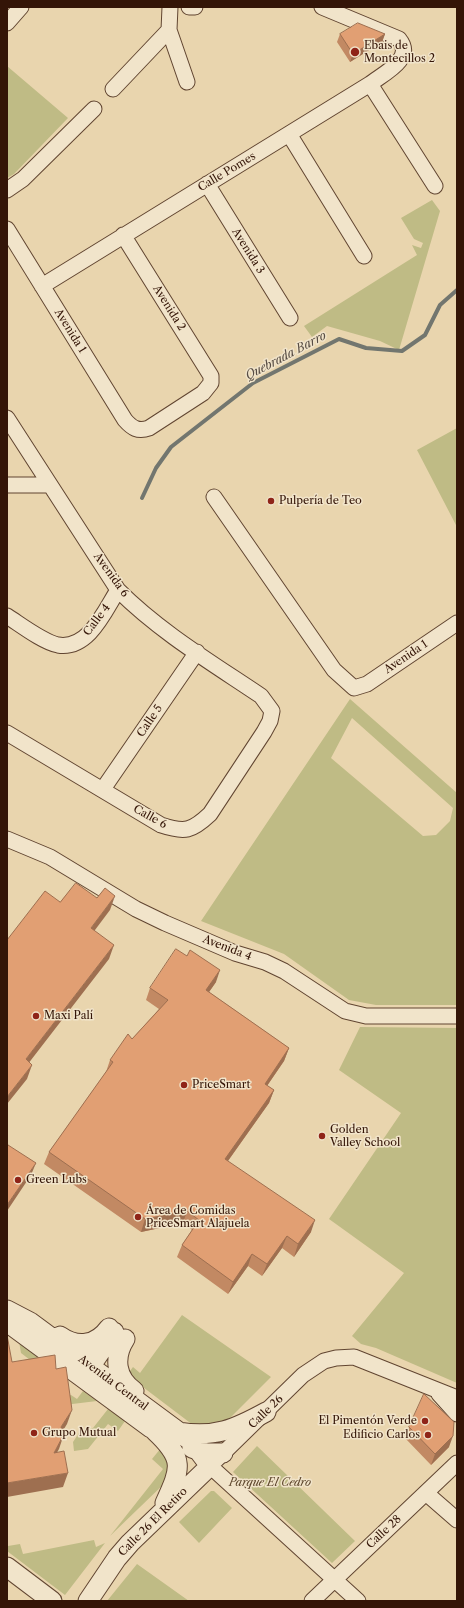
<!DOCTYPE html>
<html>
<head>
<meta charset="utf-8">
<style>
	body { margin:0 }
	#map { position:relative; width:464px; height:1608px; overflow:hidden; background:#e9d5ae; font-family:"Libre Caslon Text",serif }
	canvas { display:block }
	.frame { position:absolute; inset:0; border:8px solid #341507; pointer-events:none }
</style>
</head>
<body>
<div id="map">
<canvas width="464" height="1608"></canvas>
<div class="frame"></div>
</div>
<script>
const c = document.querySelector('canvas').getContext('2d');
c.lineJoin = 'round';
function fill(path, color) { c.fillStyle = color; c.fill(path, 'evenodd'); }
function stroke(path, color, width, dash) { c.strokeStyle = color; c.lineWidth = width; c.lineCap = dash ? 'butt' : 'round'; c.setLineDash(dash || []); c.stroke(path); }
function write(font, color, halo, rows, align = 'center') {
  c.font = font + ' "Libre Caslon Text",serif'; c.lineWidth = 3; c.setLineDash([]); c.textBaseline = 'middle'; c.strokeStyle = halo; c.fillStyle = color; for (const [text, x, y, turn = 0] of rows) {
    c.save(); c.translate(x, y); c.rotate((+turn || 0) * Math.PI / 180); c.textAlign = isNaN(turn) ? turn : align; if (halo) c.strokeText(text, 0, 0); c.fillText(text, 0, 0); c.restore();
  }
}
const green = new Path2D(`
	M7 66 68 118 14 174 7 178Z
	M432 200 440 211 399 350 380 341 327 326 312 337 304 326 417 255 412 245 421 248 423 243 414 239 401 218Z
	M457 428V527L417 450Z
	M350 699 457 793V1005H376L349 1000 284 954 201 921ZM352 718 453 808 450 821 436 835 423 836 331 758Z
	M360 1027 457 1028V1383L376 1348 361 1344 352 1336 404 1273 329 1219 401 1113 339 1070Z
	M182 1315 271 1377 227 1421 215 1426 193 1425 127 1375 133 1367 140 1373Z
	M19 1341 58 1371 43 1370 21 1353Z
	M83 1391 97 1401 64 1405 63 1397 71 1395 77 1399Z
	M108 1409 125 1421 118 1431 108 1424 88 1449 74 1451 73 1442 81 1430 93 1428Z
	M257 1446 355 1541 332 1563 233 1472Z
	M161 1448C169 1461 171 1466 167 1481L110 1536 163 1469 152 1459Z
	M211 1491H214L232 1508 199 1543 179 1522Z
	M94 1540 96 1547 105 1543 65 1595 7 1551V1541L8 1546 20 1544 23 1554Z
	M137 1564 189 1601H107Z`);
const stream = new Path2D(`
	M142 498 156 468 171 447 253 383 339 339 366 348 402 351 425 335 440 305 457 290`);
const minor = new Path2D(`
	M189 7H195
	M7 23 21 7
	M169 30 187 82
	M370 84 435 186
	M113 89 169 30 170 7
	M289 134 364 256
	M207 184 290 318
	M7 190 23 179 94 109
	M7 229 125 420C132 428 138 432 149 428L203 393 211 383V376L123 235
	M42 286 370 84C384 73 415 59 399 39L322 7
	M7 418 118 590C160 632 212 663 261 696L272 711 270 721 264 732 210 814C192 831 185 833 161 825L7 733
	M7 485H50
	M214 497 334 670 354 688 367 684 457 623
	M7 616C21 625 43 642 58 645 89 650 105 610 118 590
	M103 789 197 652
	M7 839 50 857 136 909 165 923 235 953 265 962 284 971 345 1011 366 1016H457
	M439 1394 457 1414
	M426 1493 457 1520
	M312 1601 457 1463
	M358 1601 210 1466 303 1375 324 1361 336 1358 354 1357 457 1398`);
const tertiary = new Path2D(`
	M7 1310 30 1322 191 1441 210 1466
	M7 1322 151 1428
	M60 1336C77 1348 96 1346 109 1328
	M125 1339C113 1358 116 1378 134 1391
	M98 1380 93 1369 94 1361 114 1332
	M155 1431C185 1459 181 1468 165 1503
	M179 1432C215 1438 235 1429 266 1412
	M192 1448 206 1453H223
	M7 1567 52 1601
	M88 1601 117 1558 130 1543 210 1466`);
const wall = new Path2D(`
	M340 34H385L382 42 350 62 337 42Z
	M216 982 209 992 289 1048 284 1061 267 1086 274 1090 269 1103 228 1161 311 1232 294 1257 282 1248 262 1276 248 1266 228 1294 177 1257 182 1245 192 1230 183 1223 141 1232 44 1164 49 1152 106 1072 110 1060 132 1039 159 1009 146 1000 150 988Z
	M409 1427 449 1447 431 1465 405 1438Z`);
const shadedWall = new Path2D(`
	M385 34 382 42 350 62 353 54Z
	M115 896 110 910 86 942 91 928Z
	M114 945 109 959 21 1073 26 1059Z
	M220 970 216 982 202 1002 206 990Z
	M289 1048 284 1061 260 1096 265 1084Z
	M32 1065 27 1079 7 1104V1097Z
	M274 1090 269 1103 220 1172 225 1159Z
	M36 1163 31 1175 7 1211V1205Z
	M187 1211 183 1223 141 1232 145 1219Z
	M315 1220 311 1232 294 1257 298 1244Z
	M287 1236 282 1248 262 1276 267 1264Z
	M252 1254 248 1266 228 1294 233 1282Z
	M72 1410 67 1424 56 1442 61 1427Z
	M64 1434 59 1449 49 1467 54 1453Z
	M453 1436 449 1447 431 1465 435 1454Z
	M68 1473 63 1487 7 1497V1483Z`);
const building = new Path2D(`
	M358 23 385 34 353 54 340 34Z
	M76 883 97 898 105 888 115 896 91 928 114 945 26 1059 32 1065 7 1097V940L45 891 60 902Z
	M176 949 187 956 190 950 220 970 206 990 289 1048 265 1084 274 1090 225 1159 315 1220 298 1244 287 1236 267 1264 252 1254 233 1282 182 1245 199 1220 187 1211 145 1219 49 1152 113 1062 110 1060 128 1034 132 1039 168 1000 150 988Z
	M8 1145 36 1163 7 1205V1146Z
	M7 1335 12 1362 55 1355 56 1369 66 1367 72 1410 61 1427 64 1434 54 1453 64 1451 68 1473 7 1483Z
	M424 1394 454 1422 453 1436 435 1454 409 1427Z`);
const markers = [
	[355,52,5,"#8f2418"],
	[271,501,4,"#8f2418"],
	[36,1016,4,"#8f2418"],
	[184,1085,4,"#8f2418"],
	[322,1136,4,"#8f2418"],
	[18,1180,4,"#8f2418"],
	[138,1217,4,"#8f2418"],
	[425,1421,4,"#8f2418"],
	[34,1433,4,"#8f2418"],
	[428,1435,4,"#8f2418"]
];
const poiNames = [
	["Ebais de",364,46],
	["Montecillos 2",364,59],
	["Pulpería de Teo",279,501],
	["Maxi Palí",44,1016],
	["PriceSmart",192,1085],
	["Golden",330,1130],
	["Valley School",330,1143],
	["Green Lubs",26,1180],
	["Área de Comidas",146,1211],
	["PriceSmart Alajuela",146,1224],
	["El Pimentón Verde",417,1421,"right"],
	["Grupo Mutual",42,1433],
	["Edificio Carlos",420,1435,"right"]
];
const streetNames = [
	["Calle Pomes",227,172,-31],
	["Avenida 3",248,251,58],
	["Avenida 2",169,308,58],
	["Avenida 1",70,331,58],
	["Avenida 6",111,575,54],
	["Calle 4",97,620,-53],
	["Avenida 1",406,657,-34],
	["Calle 5",150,721,-56],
	["Calle 6",150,817,29],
	["Avenida 4",227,948,21],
	["Avenida Central",113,1383,37],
	["Calle 26",266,1412,-44],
	["Calle 26 El Retiro",153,1522,-45],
	["Calle 28",384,1532,-43]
];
const parkNames = [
	["Parque El Cedro",270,1483]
];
const waterNames = [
	["Quebrada Barro",286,356,-28]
];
fill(green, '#bfbb85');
stroke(stream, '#72766f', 4);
stroke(minor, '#614531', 17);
stroke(tertiary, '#614531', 21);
stroke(minor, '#f1e4ca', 15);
stroke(tertiary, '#f1e4ca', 19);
fill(wall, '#c28963');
fill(shadedWall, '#9e6f50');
fill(building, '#e19f73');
stroke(building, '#9e6f50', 1);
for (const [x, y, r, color] of markers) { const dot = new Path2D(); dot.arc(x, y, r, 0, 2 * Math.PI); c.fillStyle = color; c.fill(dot); stroke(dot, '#f1e4ca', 1.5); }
write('11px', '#341507', '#f1e4ca', poiNames, 'left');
write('11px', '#341507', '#f1e4ca', streetNames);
write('italic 11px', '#5e472d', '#f1e4ca', parkNames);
write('italic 12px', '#584d44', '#f1e4ca', waterNames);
</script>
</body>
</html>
